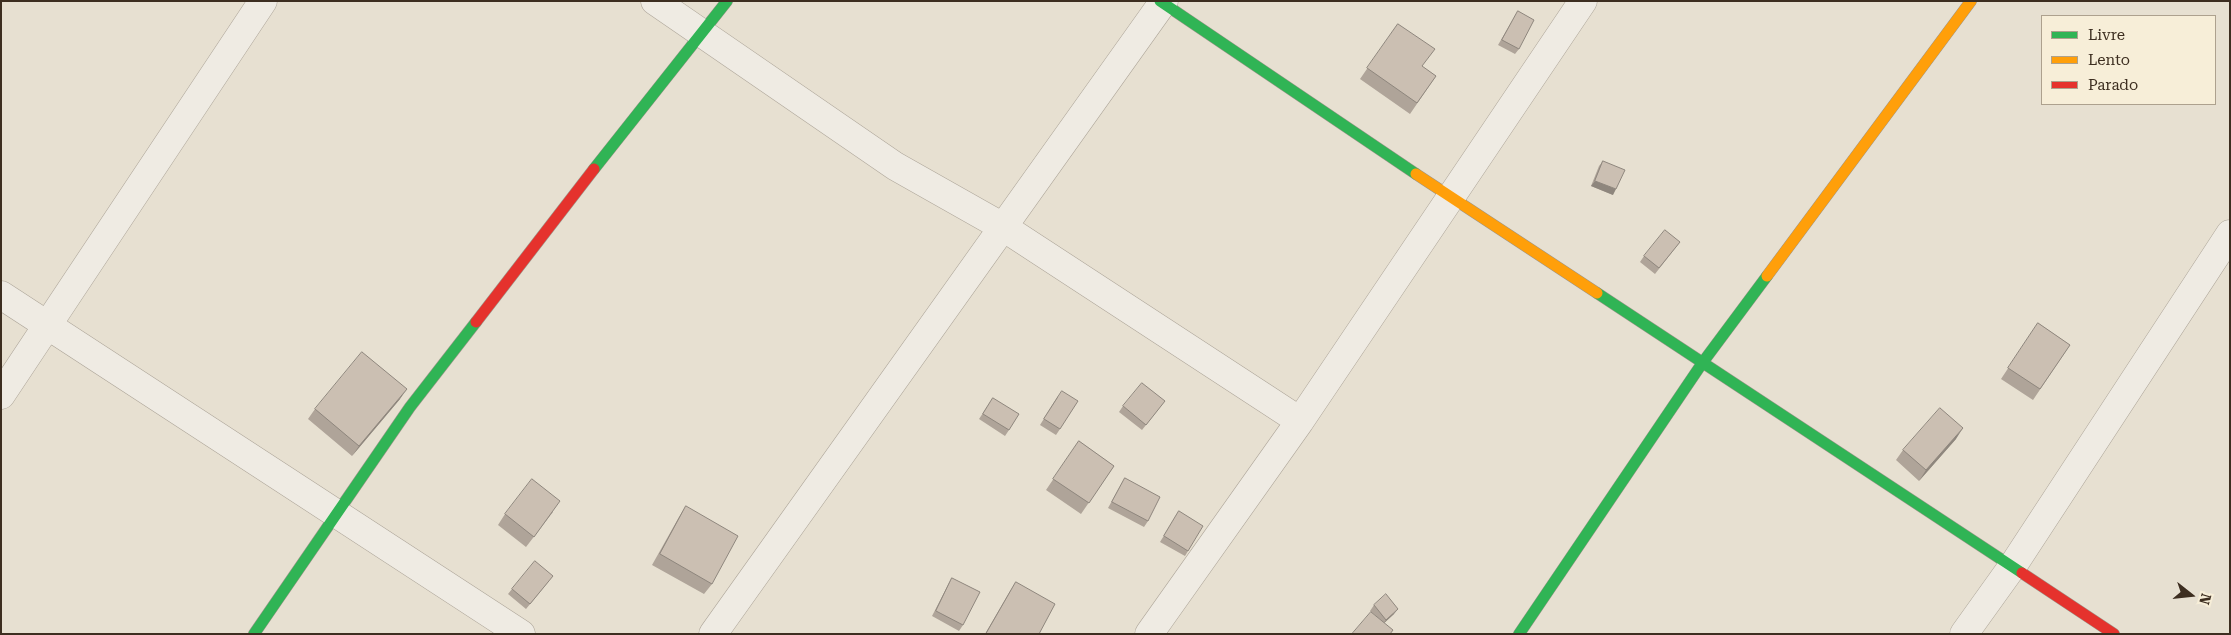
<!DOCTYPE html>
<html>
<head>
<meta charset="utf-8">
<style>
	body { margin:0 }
	#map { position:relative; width:2231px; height:635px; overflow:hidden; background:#e7e0d1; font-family:"Roboto Serif",serif }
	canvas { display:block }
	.frame { position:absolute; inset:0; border:2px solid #3d2e20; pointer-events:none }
	.legend { position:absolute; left:2041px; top:15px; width:175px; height:90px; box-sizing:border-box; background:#f7eed8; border:1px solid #ada18e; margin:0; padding:6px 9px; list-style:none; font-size:15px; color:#3d2e20 }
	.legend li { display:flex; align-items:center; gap:10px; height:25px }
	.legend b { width:25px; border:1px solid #ada18e }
	.north { position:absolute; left:2166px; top:570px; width:50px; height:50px; -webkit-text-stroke:4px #f7eed8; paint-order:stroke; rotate:106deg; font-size:14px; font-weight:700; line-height:20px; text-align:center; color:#3d2e20 }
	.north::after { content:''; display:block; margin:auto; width:18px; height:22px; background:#3d2e20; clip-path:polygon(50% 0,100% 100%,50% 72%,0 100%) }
</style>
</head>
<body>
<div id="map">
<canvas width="2231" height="635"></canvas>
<div class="frame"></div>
<ul class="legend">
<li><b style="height:6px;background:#30b455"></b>Livre</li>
<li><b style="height:6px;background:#ff9f0a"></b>Lento</li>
<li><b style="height:6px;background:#e5322d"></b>Parado</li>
</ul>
<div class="north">N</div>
</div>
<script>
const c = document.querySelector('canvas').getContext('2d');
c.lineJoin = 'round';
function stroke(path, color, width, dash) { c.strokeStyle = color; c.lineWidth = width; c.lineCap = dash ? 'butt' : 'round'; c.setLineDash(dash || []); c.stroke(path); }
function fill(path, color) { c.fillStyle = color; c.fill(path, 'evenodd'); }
const street = new Path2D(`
	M655 1 895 166 1003 227 1300 421
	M1 295 521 634
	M1 395 263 1
	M713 634 1164 1
	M1149 634 1300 421 1583 1
	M1964 634 2012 567 2230 234`);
const fast = new Path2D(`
	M1160 1 1416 174
	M594 169 727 1
	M1597 293 2022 573
	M254 634 410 407 476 322
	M1519 634 1703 362 1767 276`);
const slow = new Path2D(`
	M1416 174 1597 293
	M1767 276 1971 1`);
const jam = new Path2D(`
	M476 322 594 169
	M2022 573 2114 634`);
const wall = new Path2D(`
	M1518 11 1519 49 1515 54 1498 45Z
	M1398 24 1423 67 1436 76 1410 114 1360 79Z
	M1603 161 1613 195 1591 186 1599 166Z
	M1680 242 1655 274 1640 262 1644 256Z
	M2038 323 2070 345 2033 400 2001 379Z
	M1058 396 1060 429 1056 435 1040 425Z
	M993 398 1009 430 1005 436 979 419Z
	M400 399 352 456 308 419 315 409Z
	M1165 401 1142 430 1119 412 1123 406Z
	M1956 439 1919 481 1896 460 1903 450Z
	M1079 441 1114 466 1081 514 1046 490Z
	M1125 478 1148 521 1144 527 1108 508 1122 483Z
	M686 506 712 584 704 594 652 565 679 517Z
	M1179 511 1188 551 1185 556 1160 542Z
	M553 512 526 547 498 525 505 514Z
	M952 578 963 625 959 631 932 616 949 583Z
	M549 581 526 609 508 594 512 589Z
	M1016 582 1039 634H985L1009 593Z
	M1374 605 1394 614 1384 623 1370 611Z`);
const shadedWall = new Path2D(`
	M1595 181 1616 189 1613 195 1591 186Z
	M407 389 400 399 352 456 359 446Z
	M1963 428 1956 439 1919 481 1926 470Z
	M1398 609 1394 614 1382 625 1386 620Z`);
const building = new Path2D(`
	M1518 11 1534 20 1519 49 1502 40Z
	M1398 24 1435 49 1422 66 1436 76 1417 103 1367 68Z
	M1603 161 1625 170 1616 189 1595 181Z
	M1665 230 1680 242 1659 268 1644 256Z
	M2038 323 2070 345 2040 389 2008 368Z
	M362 352 407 389 359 446 315 409Z
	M1142 383 1165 401 1146 425 1123 406Z
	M1062 391 1078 401 1060 429 1044 419Z
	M993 398 1019 414 1009 430 983 414Z
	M1940 408 1963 428 1926 470 1903 450Z
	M1079 441 1114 466 1089 503 1053 479Z
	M1125 478 1160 497 1148 521 1112 502Z
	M532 479 560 501 534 537 505 514Z
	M686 506 738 536 712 584 660 554Z
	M1179 511 1203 526 1188 551 1164 536Z
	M535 561 553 576 530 604 512 589Z
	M952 578 980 592 963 625 936 611Z
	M1016 582 1055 604 1039 634H986Z
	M1386 594 1398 609 1386 620 1374 605Z
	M1371 612 1393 630 1390 634H1352Z`);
stroke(street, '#ada599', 29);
stroke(fast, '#9c958a', 12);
stroke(slow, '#9c958a', 12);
stroke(jam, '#9c958a', 12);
stroke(street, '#efebe3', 28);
stroke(fast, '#30b455', 11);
stroke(slow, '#ff9f0a', 11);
stroke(jam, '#e5322d', 11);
fill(wall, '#afa499');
fill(shadedWall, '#8e867d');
fill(building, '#cbbfb2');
stroke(building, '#8e867d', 1);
</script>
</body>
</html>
